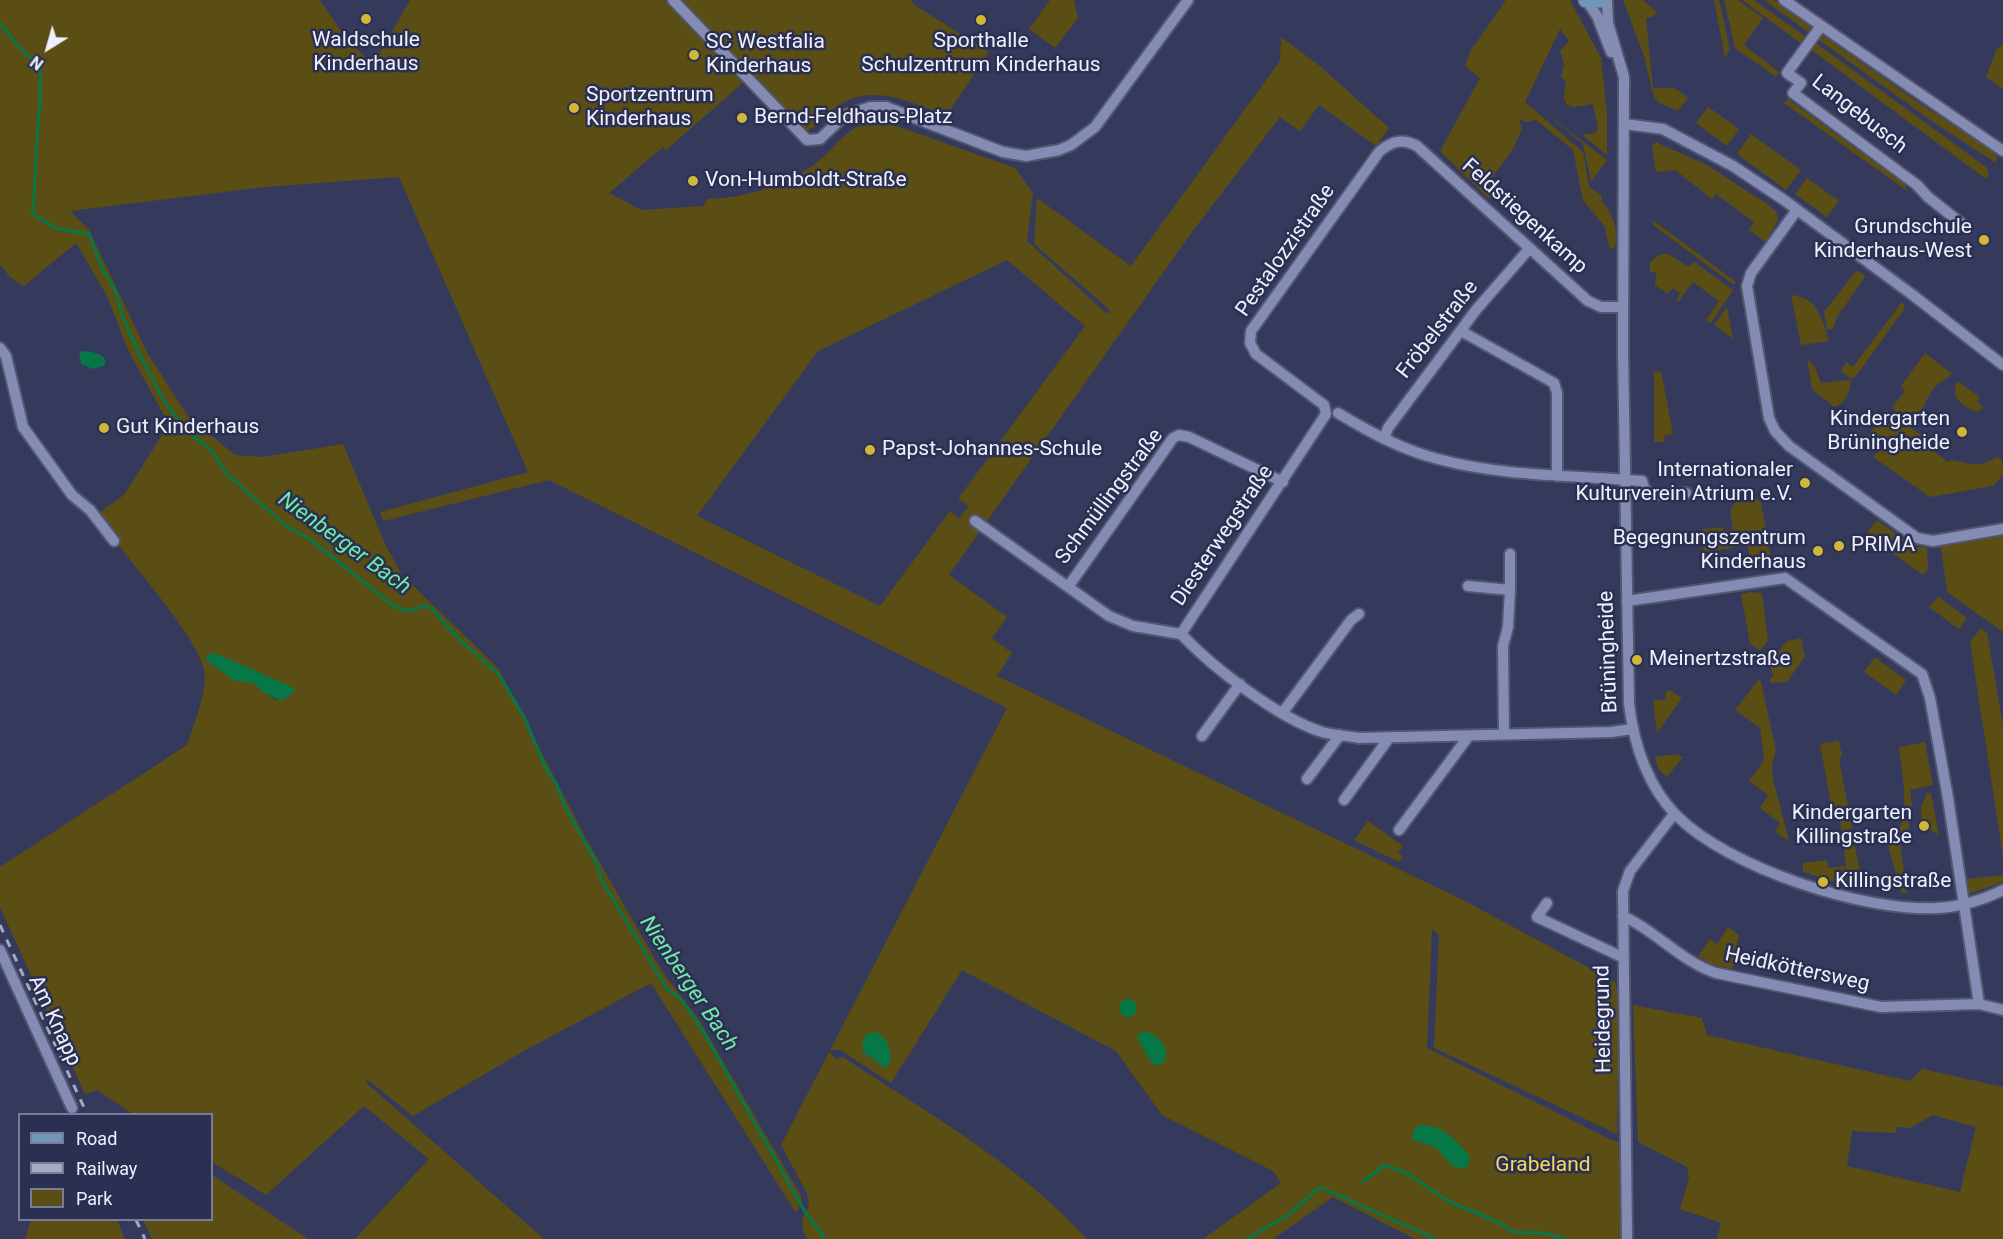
<!DOCTYPE html>
<html>
<head>
<meta charset="utf-8">
<style>
	body { margin:0 }
	#map { position:relative; width:2003px; height:1239px; overflow:hidden; background:#353a5c; font-family:Roboto,sans-serif }
	canvas { display:block }
	.legend { position:absolute; left:18px; top:1113px; width:195px; height:108px; box-sizing:border-box; background:#2b2f51; border:2px solid #797c96; margin:0; padding:8px 10px; list-style:none; font-size:18px; color:#edf0fd }
	.legend li { display:flex; align-items:center; gap:12px; height:30px }
	.legend b { width:30px; border:2px solid #797c96 }
	.north { position:absolute; left:18px; top:18px; width:60px; height:60px; -webkit-text-stroke:4px #2b2f51; paint-order:stroke; rotate:217deg; font-size:16px; font-weight:700; line-height:24px; text-align:center; color:#edf0fd }
	.north::after { content:''; display:block; margin:auto; width:21px; height:27px; background:#edf0fd; clip-path:polygon(50% 0,100% 100%,50% 72%,0 100%) }
</style>
</head>
<body>
<div id="map">
<canvas width="2003" height="1239"></canvas>
<ul class="legend">
<li><b style="height:8px;background:#7196ba"></b>Road</li>
<li><b style="height:8px;background:#a6aabf"></b>Railway</li>
<li><b style="height:16px;background:#5a4e14"></b>Park</li>
</ul>
<div class="north">N</div>
</div>
<script>
const c = document.querySelector('canvas').getContext('2d');
c.lineJoin = 'round';
function fill(path, color) { c.fillStyle = color; c.fill(path, 'evenodd'); }
function stroke(path, color, width, dash) { c.strokeStyle = color; c.lineWidth = width; c.lineCap = dash ? 'butt' : 'round'; c.setLineDash(dash || []); c.stroke(path); }
function write(font, color, halo, rows, align = 'center') {
  c.font = font + ' Roboto,sans-serif'; c.lineWidth = 5; c.setLineDash([]); c.textBaseline = 'middle'; c.strokeStyle = halo; c.fillStyle = color; for (const [text, x, y, turn = 0] of rows) {
    c.save(); c.translate(x, y); c.rotate((+turn || 0) * Math.PI / 180); c.textAlign = isNaN(turn) ? turn : align; if (halo) c.strokeText(text, 0, 0); c.fillText(text, 0, 0); c.restore();
  }
}
const green = new Path2D(`
	M0 0H320L346 38 373 65 410 0H910L916 6 989 52 946 116C909 101 870 81 833 109 824 115 815 129 805 132L751 76 666 150 663 147 609 193 641 210 704 206 707 199C743 198 783 187 812 166 843 144 849 114 894 125L1015 168 1033 193 1027 241 1107 314 1110 310 1034 244 1037 198 1131 266 1280 61 1281 37 1320 66 1389 128 1376 146 1319 105 1300 131 1280 117 1189 236 949 575 1007 617 992 638 1012 653 997 676 1465 901 1615 982 1619 998 1617 1134 1434 1048 1439 935 1432 929 1427 1048 1609 1139 1629 1146 1632 1239H1415L1333 1197 1273 1239H1203L1281 1183 1273 1171 1162 1115 1116 1051 962 970 891 1083 840 1050H829L835 1059 843 1057C927 1113 1019 1164 1087 1239H808L803 1231 802 1218 809 1207 807 1193 781 1145 1007 708 549 480 383 521 380 512 528 472 399 177 265 187 70 211 89 230 148 354 187 415 235 455 263 457 343 444 385 544 402 575 498 668 585 837 663 973 698 1018 801 1196 802 1202 796 1213 651 983 531 1047 413 1116 368 1080 365 1082 544 1239H355L429 1159 364 1106 266 1195 212 1162V1114H133L97 1090 85 1094 0 907V867L187 745C194 724 204 700 205 678 207 648 138 572 118 544L110 541 90 519 124 495 169 424 129 352 107 296 76 243 24 286 10 277 0 265ZM1007 260 1085 326 958 499 969 506 959 518 950 511 880 606 697 516 818 351ZM230 660 263 675 290 697 277 700 264 693Z
	M1050 0H1074L1078 18 1055 48 1029 29Z
	M1506 0H1570L1601 58 1607 112V155L1582 135 1595 133 1598 129 1593 104 1575 107 1567 105 1564 99 1566 81 1561 77 1564 64 1560 51 1569 41 1560 29 1525 102 1583 152 1589 186 1602 196 1601 201C1613 211 1620 234 1614 250L1609 246 1605 227 1583 200 1573 150 1536 120 1527 122 1519 119 1522 129 1512 151 1486 185 1495 193 1489 199 1440 151 1480 78 1465 66 1471 50Z
	M1623 0H1643L1657 12 1654 16 1646 18 1653 88H1675L1688 98 1678 111 1659 103 1654 97 1644 56Z
	M1714 0H1719L1730 50 1725 58Z
	M1724 0H1738L1763 18 1744 45 1779 72 1776 77 1735 48Z
	M1742 0H1754L1806 37 1802 44Z
	M1764 0H1774L1815 29 1811 34Z
	M1821 34 1919 103 1993 151 1997 157 1996 163 1933 122 1818 39Z
	M1816 43 1986 167 1989 173 1986 179 1810 49Z
	M2003 44V89L1986 77 1996 50Z
	M1788 99 1905 184 1907 191 1784 103Z
	M1708 107 1739 129 1727 146 1696 123Z
	M1543 111 1607 160 1591 182 1583 144Z
	M1751 134 1801 170 1786 190 1737 154Z
	M1656 142 1707 165 1770 206 1777 213 1778 220 1766 242 1749 230 1754 222 1716 194 1712 199 1675 170 1656 172 1652 145Z
	M1807 178 1839 201 1827 217 1795 194Z
	M1653 220 1736 282 1734 285 1653 225Z
	M1661 254H1668L1689 267 1694 262 1733 290 1711 323 1706 320 1719 301 1693 282 1678 302 1676 300 1680 294 1673 288 1668 294 1655 285 1656 272H1650V262Z
	M1856 271 1861 272 1865 277 1837 317 1833 329 1827 330 1824 312Z
	M1791 295C1818 297 1822 319 1829 341L1801 345Z
	M1902 302 1905 306 1903 311 1856 376 1851 379 1841 371 1846 362 1853 367Z
	M1727 307 1733 339 1714 325Z
	M1925 353 1952 374C1947 379 1941 381 1936 386 1930 390 1918 418 1916 426L1892 408 1905 390 1901 386Z
	M1807 359 1815 367 1821 383 1850 380C1852 391 1845 404 1834 407L1812 389Z
	M1661 371 1673 434 1664 436 1665 442H1654V372Z
	M1957 381 1980 397 1977 402 1984 407 1978 412C1963 407 1950 398 1957 381Z
	M1887 410 1922 436C1910 447 1904 442 1890 437L1879 442 1870 451 1862 444Z
	M1889 441 1917 452 1924 444 1948 462 1952 460C1971 464 1980 468 1997 457L2002 460 2003 475 1993 486 1930 497 1873 457Z
	M1744 489 1761 502 1771 558 1764 559 1765 566 1751 568 1748 545 1701 553 1707 542 1702 529 1723 527 1724 531 1733 529 1730 510Z
	M1877 520 1914 547H1927L1928 569 1923 575 1866 534Z
	M2003 535V632L1947 592 1940 542Z
	M1751 592 1762 593 1768 640 1760 651 1750 643 1741 594Z
	M1938 596 1967 618 1959 629 1929 607Z
	M1981 628 1987 633 2003 726V856L1970 642Z
	M1801 638 1803 648 1783 676 1803 649 1805 656 1787 682 1770 683V678L1773 677 1770 663 1787 641Z
	M1875 657 1906 680 1896 695 1864 672Z
	M1760 678 1776 750 1772 765 1773 779 1789 841 1775 832 1780 823 1760 808 1768 795 1749 781 1764 760 1760 728 1735 710Z
	M1670 690 1682 698 1657 733 1653 700H1665L1666 691Z
	M1839 741 1842 756 1839 758 1862 884 1858 889 1803 872V863L1827 860 1828 868 1846 866 1839 813 1833 814 1820 744Z
	M1925 742 1933 785 1910 790 1913 812 1907 813 1911 840 1900 842 1907 894 1901 892 1888 845C1914 823 1902 778 1899 747Z
	M1677 754 1683 757 1667 777 1658 768 1655 757Z
	M1927 793H1931L1939 836 1922 823 1921 807Z
	M1368 821 1403 846 1398 853 1403 857 1399 862 1354 840Z
	M2003 875V882L1968 894 1966 879Z
	M1728 927 1739 935 1732 969 1711 964 1698 956 1710 939 1717 944Z
	M1633 1005 1702 1018 1707 1035 1910 1081 1922 1069 2003 1087V1239H1717L1721 1223 1680 1209 1689 1178 1687 1167 1638 1142ZM1933 1115 1976 1127 1960 1192 1847 1166 1852 1131 1895 1133 1897 1127 1910 1128Z
	M212 1175 308 1239H152L143 1220H212Z
	M31 1220H117L125 1239H25Z`);
const water = new Path2D(`
	M83 351C93 352 98 352 105 359V365L93 369 81 364 79 353Z
	M210 653 217 654 294 688V692L282 701 264 693 255 684 233 680 205 659Z
	M1119 1008a9 9 0 1 1 18 0a9 9 0 1 1-18 0Z
	M1143 1031C1158 1033 1175 1052 1161 1065L1152 1064 1137 1038Z
	M877 1032 888 1043 891 1061 885 1068 863 1052V1039L868 1033Z
	M1421 1125C1443 1125 1457 1140 1470 1157L1468 1166 1462 1169 1452 1166 1436 1148 1412 1139 1414 1128Z`);
const stream = new Path2D(`
	M0 23 17 45 39 65C43 89 38 115 37 139 35 164 36 188 32 213L55 228 89 234 103 270 116 292 122 316 143 361 164 401 186 430 212 451 226 473 286 526 310 539 395 607 410 611 423 606 431 608 458 638 500 676 525 719 547 771 557 785 564 805 597 864 602 881 667 989 681 999 703 1031 804 1210 825 1239
	M1363 1182 1384 1165 1406 1173 1450 1202 1498 1222 1513 1232 1543 1233 1565 1239
	M1247 1239 1288 1215 1320 1187 1436 1239`);
const street = new Path2D(`
	M673 0 807 140 820 139 845 115 871 107H886L1003 152 1026 156 1059 150 1071 145 1095 127 1188 0
	M1607 0 1608 23 1624 77 1623 350 1629 704C1634 745 1647 785 1676 815 1728 868 1864 912 1937 908 1959 907 1984 900 2003 890
	M1784 0 2003 151
	M1587 1 1597 16 1611 52
	M1821 26 1787 73 1801 83 1793 93 1917 185 1928 197 1962 224
	M1624 124 1663 129 1733 166 1784 200 1914 296 2003 365
	M1797 210 1751 273 1747 286 1769 418 1775 431 1789 446 1917 538 1933 541 2003 529
	M1461 331 1554 383 1557 393V476
	M0 348 6 356 23 427 72 495 90 510 114 541
	M1338 413C1369 432 1402 450 1438 459 1504 477 1575 475 1642 481L1645 490 1653 495 1686 493
	M1384 439 1388 428 1476 310 1529 249
	M975 521 1109 616 1133 626 1181 634 1326 414 1324 405 1256 354 1250 343 1251 331 1379 152C1392 141 1402 138 1417 146L1588 301 1601 307H1623
	M1510 554V590
	M1468 586 1510 590 1508 627 1503 646 1504 734
	M1068 587 1173 438 1179 435 1189 437 1283 482
	M1627 601 1785 578 1922 674 1930 698 1948 798 1979 1004
	M1181 634C1212 667 1278 718 1322 732 1333 735 1347 736 1359 738L1611 732 1632 729
	M1283 712 1351 620 1359 614
	M1202 736 1240 684
	M1307 779 1340 735
	M1344 800 1389 738
	M1399 830 1468 737
	M1547 903 1537 917 1622 957
	M1623 916C1656 931 1682 962 1716 973L1881 1007 1979 1004 2003 1010
	M0 950 72 1108
	M1627 1239 1623 891 1630 871 1674 814`);
const secondary = new Path2D(`
	M1586 0H1602`);
const rail = new Path2D(`
	M0 925 87 1114
	M136 1220 145 1239`);
const markers = [
	[366,19,6,"#d1b736"],
	[981,20,6,"#d1b736"],
	[694,55,6,"#d1b736"],
	[574,108,6,"#d1b736"],
	[742,118,6,"#d1b736"],
	[693,181,6,"#d1b736"],
	[1984,240,6,"#d1b736"],
	[104,428,6,"#d1b736"],
	[1962,432,6,"#d1b736"],
	[870,450,6,"#d1b736"],
	[1805,483,6,"#d1b736"],
	[1839,546,6,"#d1b736"],
	[1818,551,6,"#d1b736"],
	[1637,660,6,"#d1b736"],
	[1924,826,6,"#d1b736"],
	[1823,882,6,"#d1b736"]
];
const poiNames = [
	["Waldschule",366,41,"center"],
	["Kinderhaus",366,65,"center"],
	["Sporthalle",981,42,"center"],
	["Schulzentrum Kinderhaus",981,66,"center"],
	["SC Westfalia",706,43],
	["Kinderhaus",706,67],
	["Sportzentrum",586,96],
	["Kinderhaus",586,120],
	["Bernd-Feldhaus-Platz",754,118],
	["Von-Humboldt-Straße",705,181],
	["Grundschule",1972,228,"right"],
	["Kinderhaus-West",1972,252,"right"],
	["Kindergarten",1950,420,"right"],
	["Brüningheide",1950,444,"right"],
	["Gut Kinderhaus",116,428],
	["Papst-Johannes-Schule",882,450],
	["Internationaler",1793,471,"right"],
	["Kulturverein Atrium e.V.",1793,495,"right"],
	["Begegnungszentrum",1806,539,"right"],
	["Kinderhaus",1806,563,"right"],
	["PRIMA",1851,546],
	["Meinertzstraße",1649,660],
	["Kindergarten",1912,814,"right"],
	["Killingstraße",1912,838,"right"],
	["Killingstraße",1835,882]
];
const streetNames = [
	["Langebusch",1859,115,38],
	["Feldstiegenkamp",1524,217,42],
	["Pestalozzistraße",1286,251,-55],
	["Fröbelstraße",1438,330,-52],
	["Schmüllingstraße",1110,497,-53],
	["Diesterwegstraße",1223,536,-56],
	["Brüningheide",1609,652,-92],
	["Heidköttersweg",1797,970,12],
	["Heidegrund",1604,1019,-91],
	["Am Knapp",54,1021,65]
];
const parkNames = [
	["Grabeland",1543,1166]
];
const waterNames = [
	["Nienberger Bach",344,544,36],
	["Nienberger Bach",688,984,56]
];
fill(green, '#5a4e14');
fill(water, '#077748');
stroke(stream, '#077748', 3);
stroke(street, '#535671', 14);
stroke(secondary, '#535671', 18);
stroke(street, '#858cb4', 10);
stroke(secondary, '#7196ba', 15);
stroke(rail, '#a6aabf', 3, [8, 8]);
for (const [x, y, r, color] of markers) { const dot = new Path2D(); dot.arc(x, y, r, 0, 2 * Math.PI); c.fillStyle = color; c.fill(dot); stroke(dot, '#2b2f51', 2); }
write('21px', '#edf0fd', '#2b2f51', poiNames, 'left');
write('21px', '#edf0fd', '#2b2f51', streetNames);
write('21px', '#f4d95a', '#2b2f51', parkNames);
write('italic 22px', '#6feaa7', '#2b2f51', waterNames);
</script>
</body>
</html>
